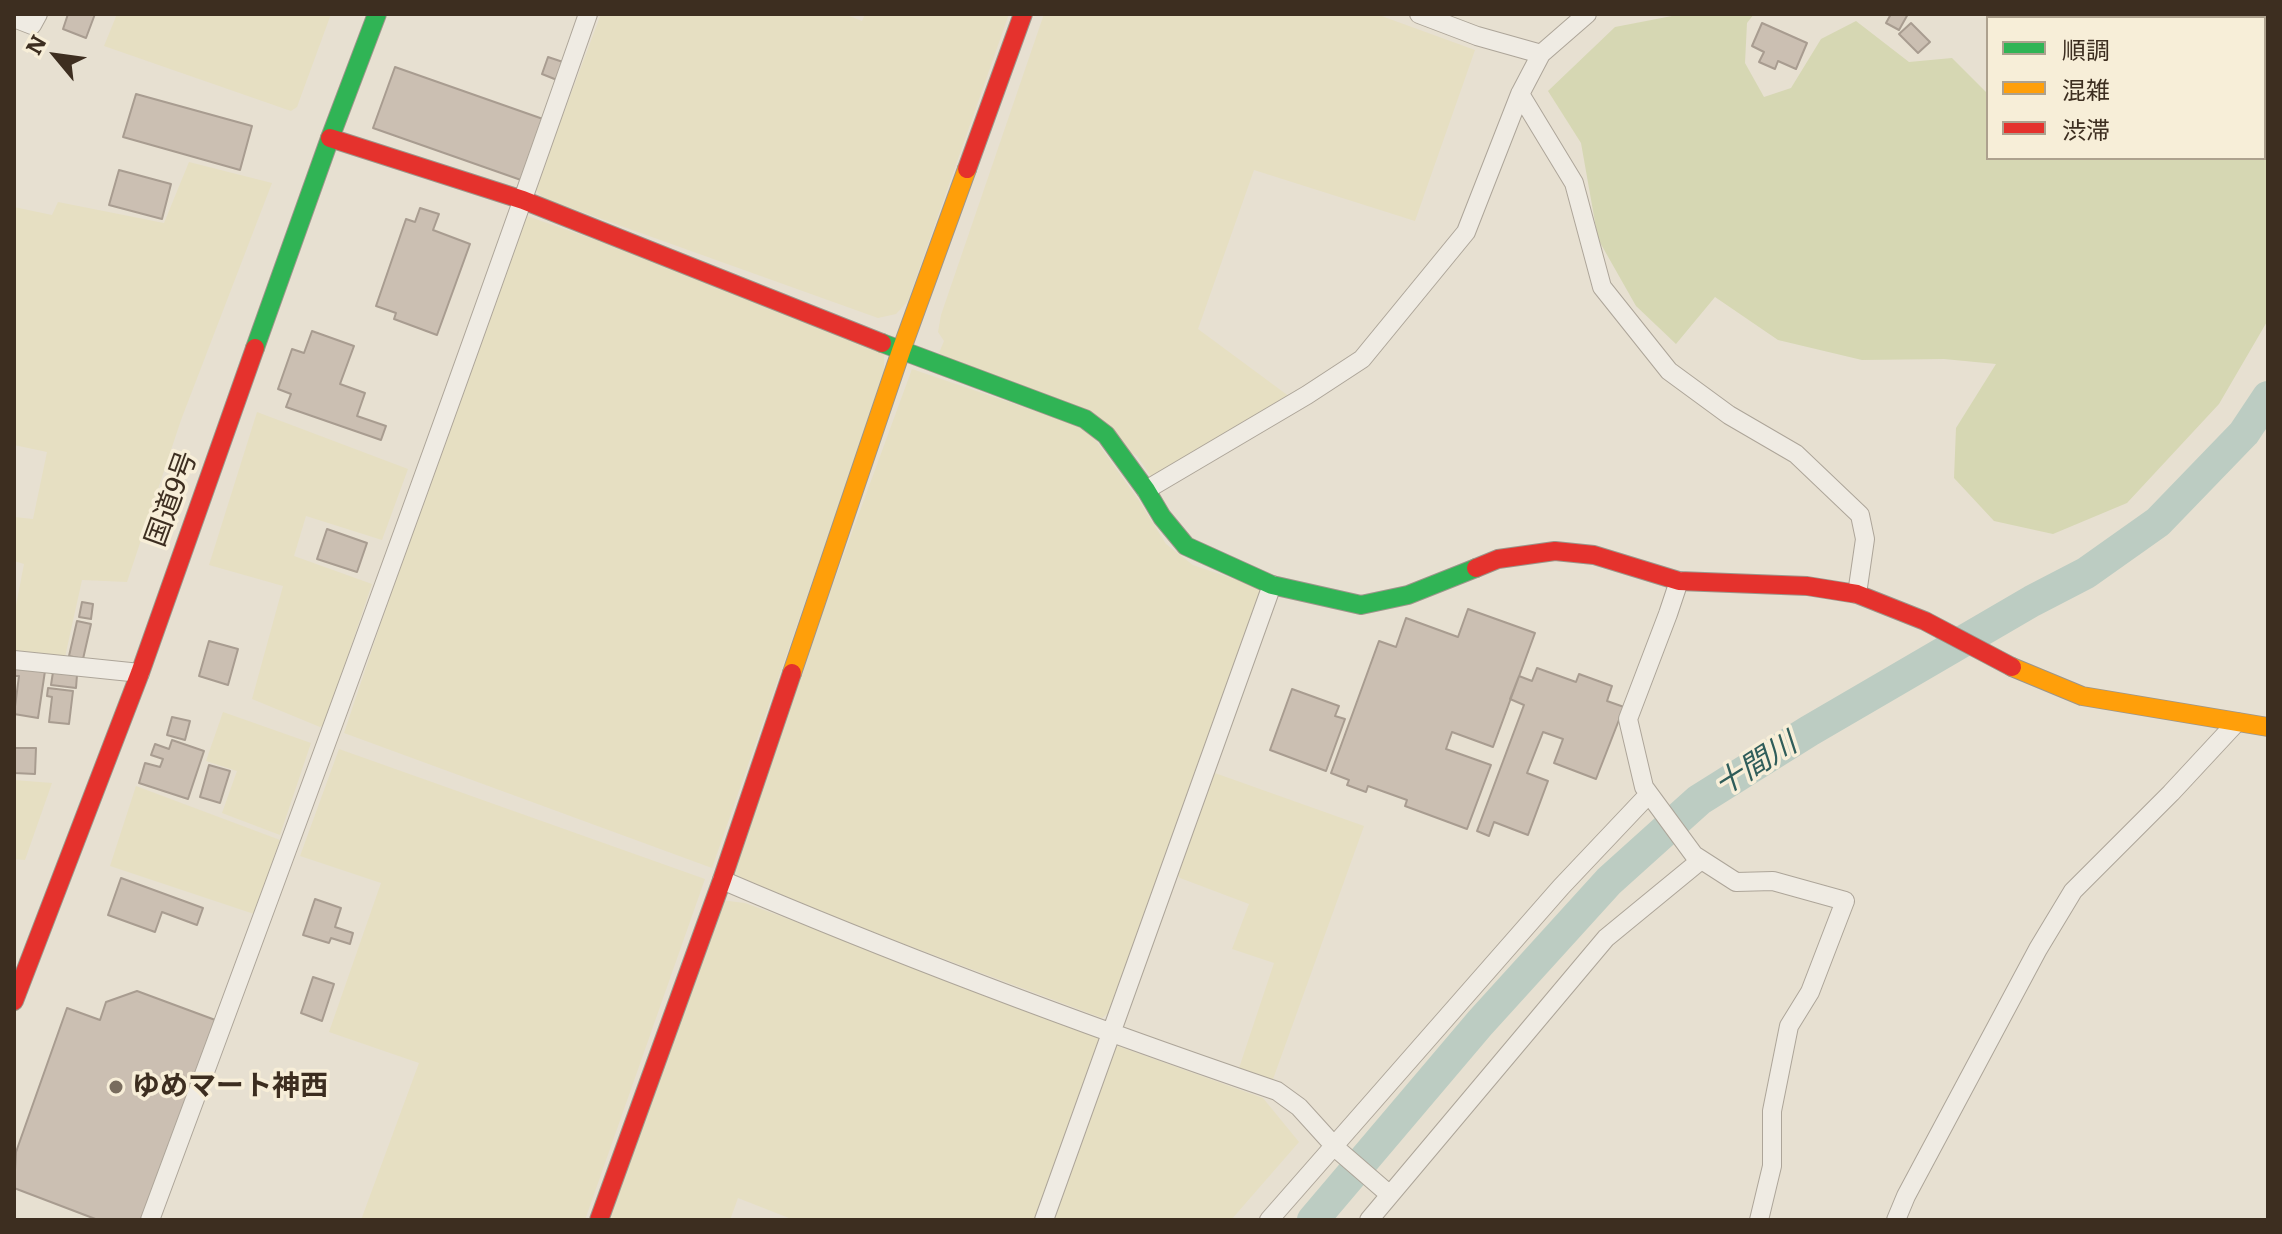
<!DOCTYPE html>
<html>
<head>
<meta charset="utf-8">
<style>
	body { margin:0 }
	#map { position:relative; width:2282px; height:1234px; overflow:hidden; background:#e7e0d1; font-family:Literata,"Noto Sans JP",serif }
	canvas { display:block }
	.frame { position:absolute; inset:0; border:16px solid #3d2e20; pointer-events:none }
	.legend { position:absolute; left:1986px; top:16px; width:280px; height:144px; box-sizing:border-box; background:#f7eed8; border:2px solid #ada18e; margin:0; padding:10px 14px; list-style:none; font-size:24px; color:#3d2e20 }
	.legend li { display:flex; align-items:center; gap:16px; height:40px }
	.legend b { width:40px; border:2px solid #ada18e }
	.north { position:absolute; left:16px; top:16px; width:80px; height:80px; -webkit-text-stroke:6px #f7eed8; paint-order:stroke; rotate:299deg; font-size:22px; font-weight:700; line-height:32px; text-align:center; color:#3d2e20 }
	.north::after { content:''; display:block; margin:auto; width:28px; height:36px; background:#3d2e20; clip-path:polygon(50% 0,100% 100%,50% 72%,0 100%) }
</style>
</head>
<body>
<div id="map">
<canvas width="2282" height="1234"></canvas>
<div class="frame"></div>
<ul class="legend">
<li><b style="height:10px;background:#30b455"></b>順調</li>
<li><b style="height:10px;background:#ff9f0a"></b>混雑</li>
<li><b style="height:10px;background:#e5322d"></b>渋滞</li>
</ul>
<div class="north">N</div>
</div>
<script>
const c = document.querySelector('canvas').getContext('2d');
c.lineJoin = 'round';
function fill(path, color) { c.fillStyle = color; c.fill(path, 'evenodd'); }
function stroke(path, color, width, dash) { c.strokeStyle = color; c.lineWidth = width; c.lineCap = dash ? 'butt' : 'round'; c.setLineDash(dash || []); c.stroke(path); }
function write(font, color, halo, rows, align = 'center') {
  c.font = font + ' Literata,"Noto Sans JP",serif'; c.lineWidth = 7; c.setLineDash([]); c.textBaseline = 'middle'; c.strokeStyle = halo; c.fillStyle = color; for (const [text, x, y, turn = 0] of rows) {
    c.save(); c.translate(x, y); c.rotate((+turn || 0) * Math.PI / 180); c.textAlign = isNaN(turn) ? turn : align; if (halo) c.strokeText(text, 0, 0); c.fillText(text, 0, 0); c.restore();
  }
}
const farmland = new Path2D(`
	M117 14H331L297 107 291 111 104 46Z
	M601 14H844L862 21 865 14H1009L908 301 896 314 878 318 543 198 535 189Z
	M1044 14H1376L1475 50 1415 221 1254 170 1198 329 1290 397 1154 481 1137 456 939 353 944 341 938 332 941 315Z
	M189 162 272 183 181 420 127 582 82 580 65 657 14 653V616L24 564 14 561V517L33 519 47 452 14 445V207L52 215 58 202 164 223Z
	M527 216 872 336 884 355V376L712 868 344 733 431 473Z
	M912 369 1076 425 1094 438 1140 502 1166 544 1193 565 1257 587 1262 592 1111 1011 1102 1018 741 883 730 876 806 658Z
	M257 412 408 469 382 540 306 516 294 556 372 584 325 724 320 727 252 699 283 586 209 565Z
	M223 712 311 743 280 835 222 813 237 771 206 761Z
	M339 749 705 879 585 1220H361L419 1063 329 1032 381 883 300 856Z
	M1212 772 1364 826 1272 1082 1239 1068 1274 963 1232 949 1249 904 1180 878 1176 873Z
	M14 780 52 783 25 860 14 859Z
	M136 786 280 840 254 914 110 866Z
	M720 900 745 903 1099 1033 1101 1037 1036 1220H794L738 1198 730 1220H606Z
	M1115 1045 1263 1098 1299 1142 1231 1220H1054Z`);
const green = new Path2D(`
	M1673 14H1754L1747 23 1745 63 1764 97 1791 88 1821 39 1856 21 1909 62 1952 58 1988 94V158H2264V18H2096L2098 14H2268V320L2219 404 2127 503 2053 534 1994 521 1954 478 1956 428 1996 364 1944 359 1862 360 1778 340 1715 297 1676 344 1636 306 1598 239 1581 143 1548 91 1615 27 1672 16Z`);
const river = new Path2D(`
	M1313 1220 1480 1023 1609 881 1699 800 1809 731 2032 601 2086 573 2158 522 2244 433 2268 397`);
const building = new Path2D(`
	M68 14H95L86 38 63 29Z
	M1891 14H1908L1899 30 1886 23Z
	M1762 23 1807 43 1796 69 1778 61 1775 69 1759 62 1764 52 1752 46Z
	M1911 23 1930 42 1918 53 1899 34Z
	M548 57 563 62 557 80 542 74Z
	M395 67 543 119 521 180 373 128Z
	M136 94 252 126 240 170 123 137Z
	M119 170 171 184 162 219 109 205Z
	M420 208 439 214 433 230 470 244 437 335 394 319 396 313 376 306 406 219 415 222Z
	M312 331 354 346 340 384 365 393 357 416 386 426 381 440 286 407 291 394 278 389 292 349 304 353Z
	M327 529 367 543 357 572 317 559Z
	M82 602 93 604 91 619 79 617Z
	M1468 609 1535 633 1493 747 1452 732 1446 749 1491 765 1467 829 1405 806 1407 800 1368 786 1366 792 1347 785 1349 780 1331 773 1379 641 1396 647 1406 618 1458 637Z
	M77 621 91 624 83 659 69 656Z
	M209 641 238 649 228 685 199 676Z
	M14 667 45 671 38 718 14 714 19 676H14Z
	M1537 668 1576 682 1579 674 1612 686 1607 701 1624 707 1596 779 1554 763 1563 739 1543 732 1527 773 1548 781 1528 835 1494 822 1489 836 1477 831 1524 705 1510 699 1519 676 1532 681Z
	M53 672 77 675 76 688 51 685Z
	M48 688 73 691 69 724 49 722 52 697 47 696Z
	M1292 689 1339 706 1335 716 1345 719 1326 771 1270 750Z
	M172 717 190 721 185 740 167 735Z
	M172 740 204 751 188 799 139 783 145 763 160 767 163 759 151 755 155 744 169 749Z
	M14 748H36L35 774 14 773Z
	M209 765 230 771 220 803 200 797Z
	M121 878 203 908 197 925 162 912 155 932 108 915Z
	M315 899 341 908 335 927 353 933 350 944 331 938 329 943 303 935Z
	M313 977 334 984 322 1021 301 1013Z
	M137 991 218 1021 144 1220H98L14 1188 16 1152 67 1008 100 1020 106 1002Z`);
const street = new Path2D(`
	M1419 14 1477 36 1541 54
	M14 18 32 25 38 14
	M1520 94 1574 183 1602 287 1669 371 1729 415 1796 454 1860 515 1865 539 1857 594
	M1146 490 1307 395 1362 359 1466 232 1520 94 1541 54 1587 14
	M1679 581 1668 614 1628 719 1644 787 1694 855 1736 882 1773 881 1845 901 1810 992 1789 1026 1772 1111V1166L1759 1220
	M14 660 140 673
	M722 880C904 958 1090 1027 1277 1091L1299 1107 1338 1150 1390 1195
	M150 1220C299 819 447 418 588 14
	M1044 1220 1272 585
	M1269 1220 1561 887 1649 794
	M1369 1220 1606 938 1701 860
	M1896 1220 1906 1196 2038 949 2073 891 2171 793 2237 722`);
const fast = new Path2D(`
	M882 343 1085 419 1106 435 1146 490 1162 517 1186 546 1272 585 1361 605 1408 595 1476 568
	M255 348 330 138 377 14`);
const slow = new Path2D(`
	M2012 667 2082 696 2268 727
	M792 673 901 351 967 169`);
const jam = new Path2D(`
	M330 138 523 200 882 343
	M967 169 1023 14
	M1476 568 1498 559 1555 551 1594 555 1679 581 1807 586 1857 594 1925 621 2012 667
	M14 1001 140 673 255 348
	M599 1220 722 880 792 673`);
const markers = [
	[116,1087,8,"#786c5e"]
];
const streetNames = [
	["国道9号",172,499,-70]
];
const poiNames = [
	["ゆめマート神西",132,1087]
];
const waterNames = [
	["十間川",1756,765,-32]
];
fill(farmland, '#e6dfc2');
fill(green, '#d6d7b3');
stroke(river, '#bcccc2', 32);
fill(building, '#cbbfb2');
stroke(building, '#a89c90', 2);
stroke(street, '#ada599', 20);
stroke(fast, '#9c958a', 20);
stroke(slow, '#9c958a', 20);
stroke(jam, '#9c958a', 20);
stroke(street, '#efebe3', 18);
stroke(fast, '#30b455', 18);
stroke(slow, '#ff9f0a', 18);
stroke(jam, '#e5322d', 18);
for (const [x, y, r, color] of markers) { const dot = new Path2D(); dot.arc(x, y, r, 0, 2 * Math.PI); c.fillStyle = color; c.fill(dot); stroke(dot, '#f7eed8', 3); }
write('28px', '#3d2e20', '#f7eed8', streetNames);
write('bold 28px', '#3d2e20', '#f7eed8', poiNames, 'left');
write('italic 30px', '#2f5d5a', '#f7eed8', waterNames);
</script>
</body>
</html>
